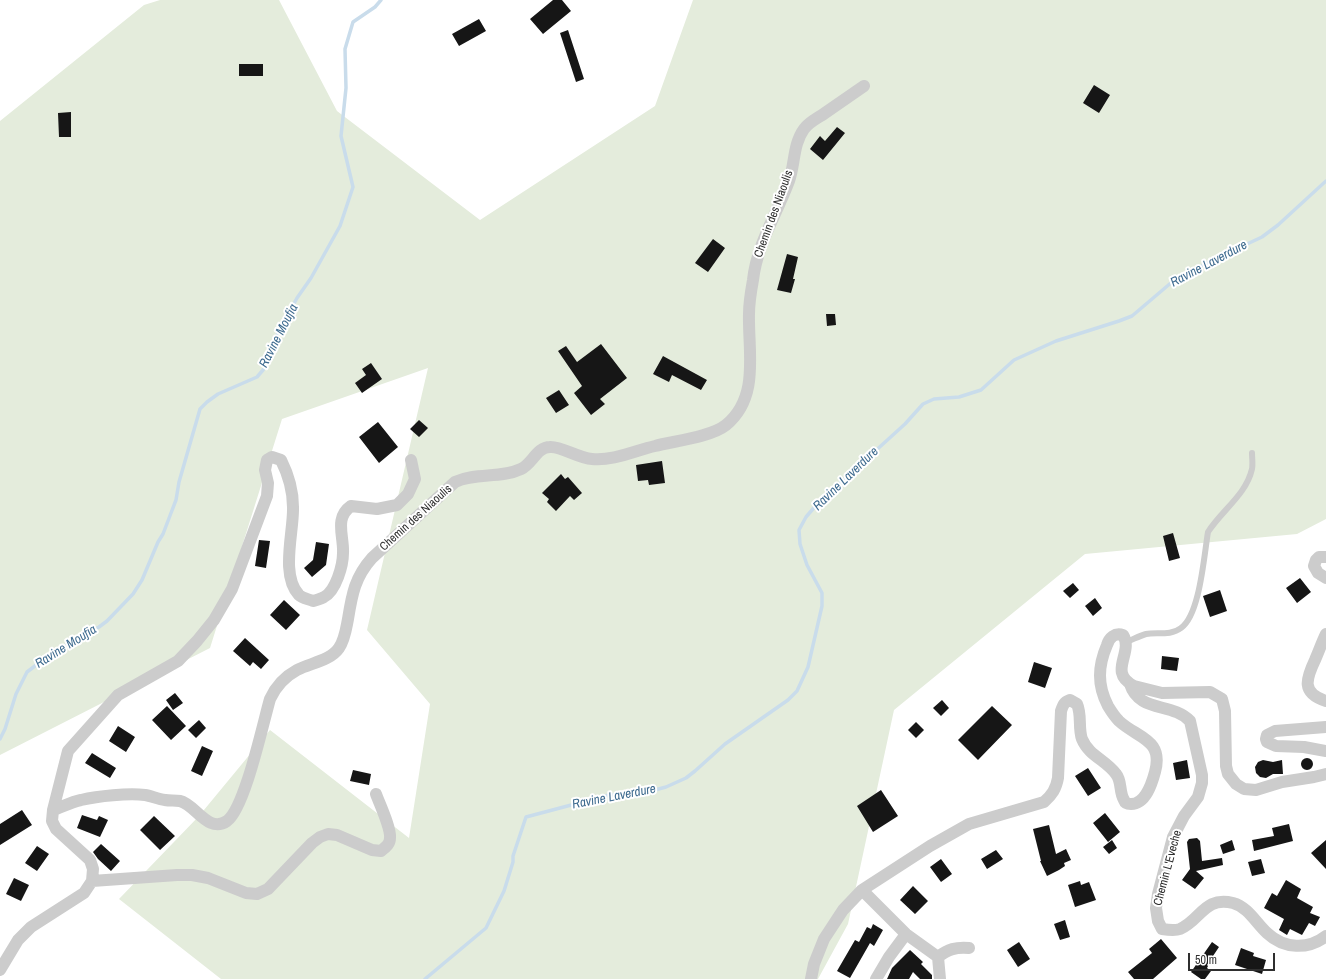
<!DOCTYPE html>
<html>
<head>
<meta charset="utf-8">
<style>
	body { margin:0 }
	#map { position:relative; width:1326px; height:979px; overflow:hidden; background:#fff; font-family:"Archivo Narrow",sans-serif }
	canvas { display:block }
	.scale { position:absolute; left:1188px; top:953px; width:87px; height:18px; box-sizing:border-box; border:2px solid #2f2f2f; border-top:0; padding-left:5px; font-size:12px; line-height:14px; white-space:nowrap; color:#2f2f2f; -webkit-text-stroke:3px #fff; paint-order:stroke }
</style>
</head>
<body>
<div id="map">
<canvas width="1326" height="979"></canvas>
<div class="scale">50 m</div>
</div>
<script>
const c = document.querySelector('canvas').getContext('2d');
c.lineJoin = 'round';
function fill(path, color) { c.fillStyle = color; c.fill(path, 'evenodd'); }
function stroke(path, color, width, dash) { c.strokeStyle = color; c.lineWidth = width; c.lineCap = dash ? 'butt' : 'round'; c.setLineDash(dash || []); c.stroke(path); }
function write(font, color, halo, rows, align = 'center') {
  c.font = font + ' "Archivo Narrow",sans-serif'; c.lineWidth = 4; c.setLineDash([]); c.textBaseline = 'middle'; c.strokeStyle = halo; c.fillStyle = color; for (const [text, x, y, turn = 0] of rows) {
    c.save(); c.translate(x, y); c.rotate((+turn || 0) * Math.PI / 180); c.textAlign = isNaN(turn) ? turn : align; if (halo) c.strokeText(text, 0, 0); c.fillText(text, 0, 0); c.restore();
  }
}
const green = new Path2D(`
	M160 0H279L337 111 480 220 655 106 693 0H1326V519L1297 534 1085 554 894 710 848 924 818 979H221L119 899 199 816 270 730 409 838 430 704 367 630 428 368 282 419 210 648 0 755V121L144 5Z`);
const stream = new Path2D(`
	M0 739 5 729 16 694 27 672 52 653 99 627 107 621 133 594 142 580 158 542 163 534 171 513 176 500 179 482 200 409 207 402 218 394 257 377 263 370 270 360 277 335 283 324 297 298 311 278 340 226 353 187 341 136 346 88 345 49 353 22 375 7 381 0
	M425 979 486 928 504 891 513 862V856L526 817 609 795 640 794 666 787 686 778 695 771 725 744 788 700 797 691 808 667 822 606V593L807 565 800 544 799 530 806 517 818 503 905 424 923 404 934 399 959 397 981 390 1014 360 1056 341 1119 321 1132 316 1172 282 1215 259 1262 237 1278 225 1326 181`);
const building = new Path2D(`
	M553 0H562L571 11 543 34 530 19Z
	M479 19 486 31 459 46 452 34Z
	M568 30 584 79 576 82 560 33Z
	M239 64H263V76H239Z
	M1094 85 1110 95 1099 113 1083 103Z
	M71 112V137H59L58 113Z
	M837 127 845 133 823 160 810 149 820 136 825 141Z
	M713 239 725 248 708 272 695 263Z
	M787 254 798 257 793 279H795L791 293 777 290Z
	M826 314H835L836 325 827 326Z
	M601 344 627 378 600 399 605 404 591 415 574 393 582 386 558 351 566 346 577 362Z
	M663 356 707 380 701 390 672 375 669 382 653 374Z
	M371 363 382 379 362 393 355 383 366 375 362 369Z
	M559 390 569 405 556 413 546 398Z
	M419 420 428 428 419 437 410 429Z
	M378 422 398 447 379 463 359 437Z
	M662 461 665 483 649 485 648 480 638 481 636 465Z
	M561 474 565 479 568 477 582 493 574 500 570 496 556 511 547 502 549 499 542 493Z
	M1173 533 1180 558 1169 561 1163 536Z
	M259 540 270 541 266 568 255 566Z
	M316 542 329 544 326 565 312 577 304 568 313 560Z
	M1300 578 1311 592 1297 603 1286 588Z
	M1073 583 1079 590 1070 598 1063 591Z
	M1220 590 1227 611 1210 617 1203 596Z
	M1095 598 1102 608 1093 616 1085 606Z
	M284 600 300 615 286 630 270 615Z
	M245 638 269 660 261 669 253 662 250 666 233 651Z
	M1162 656 1179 658 1177 671 1161 669Z
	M1034 662 1052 668 1045 688 1028 682Z
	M175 693 183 703 173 710 166 700Z
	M942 700 949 708 941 716 933 708Z
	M167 706 186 726 171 740 152 720Z
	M992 706 1012 725 978 760 958 740Z
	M199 720 206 728 196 738 188 730Z
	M916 722 924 730 916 738 908 730Z
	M118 726 135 737 126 752 109 741Z
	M202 746 213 751 202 776 191 771Z
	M92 753 116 768 110 778 85 763Z
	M1301 764a6 6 0 1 1 12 0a6 6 0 1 1-12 0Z
	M1187 760 1190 778 1176 780 1173 763Z
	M1263 760 1273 762 1282 760 1283 774H1273L1266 778 1260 777 1256 773 1255 767 1258 762Z
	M1088 768 1101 788 1088 796 1075 776Z
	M353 770 371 774 369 785 350 781Z
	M881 790 898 816 873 832 857 806Z
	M22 810 32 825 0 845V824Z
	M1105 813 1120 832 1108 842 1093 823Z
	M82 815 97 820 99 816 108 820 100 837 77 828Z
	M154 816 175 836 160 850 140 830Z
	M1289 824 1293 841 1254 851 1252 840 1274 836 1272 828Z
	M1049 825 1056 854 1066 849 1071 860 1064 863 1065 866 1059 870 1047 876 1040 861H1041L1033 829Z
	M1197 838 1200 841 1202 861 1222 858 1223 865 1196 871 1204 878 1195 889 1182 880 1190 869 1187 842 1189 839Z
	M1112 840 1117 848 1109 854 1103 847Z
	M1232 840 1235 850 1223 854 1220 845Z
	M1326 840V869L1311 853Z
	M101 844 120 861 111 871 98 859 93 852Z
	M37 846 49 854 37 871 25 863Z
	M996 850 1003 859 987 869 981 859Z
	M941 859 952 874 941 882 930 867Z
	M1261 859 1265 873 1252 876 1248 862Z
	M14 878 29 885 21 901 6 894Z
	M1286 880 1301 889 1297 898 1313 907 1310 913 1320 917 1315 926 1309 923 1302 935 1290 929 1287 935 1279 930 1284 919 1264 908 1272 893 1277 896Z
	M1080 881 1081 885 1089 882 1096 900 1075 907 1068 885Z
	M913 886 928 901 915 914 900 900Z
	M1065 920 1070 937 1060 940 1054 924Z
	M873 924 883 930 874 946 870 943 850 978 837 971 855 940 859 942 867 927 871 929Z
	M1161 939 1177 958 1153 979H1134L1128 972 1152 953 1149 949Z
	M1019 942 1030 959 1018 967 1007 950Z
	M1212 942 1219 947 1207 965 1208 966 1207 968 1211 971 1205 979H1201L1191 972Z
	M1241 948 1254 953 1253 956 1266 960 1262 974 1235 965Z
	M910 950 923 962 921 964 932 975V979H920L913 972 909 979H887L892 968Z`);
const service = new Path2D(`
	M1126 642C1132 640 1139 636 1146 634 1156 632 1171 636 1181 628 1200 615 1204 555 1208 532 1222 510 1246 495 1252 469 1253 464 1252 458 1252 453`);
const minor = new Path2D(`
	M1326 557H1319L1316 560 1314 566 1318 573 1326 578
	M1326 634C1322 642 1319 651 1315 660 1306 679 1301 693 1326 701
	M1130 684C1139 713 1172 702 1190 721L1202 775V783L1198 797 1184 816 1173 837 1158 894 1156 908 1158 921 1162 929C1168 930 1175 931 1180 929 1201 920 1204 896 1233 903 1248 907 1256 923 1267 933 1284 949 1308 950 1326 936
	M1326 727 1275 731 1267 735 1266 739 1267 742 1276 746 1304 747 1326 751
	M53 810C62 807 71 802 81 800 98 796 128 793 145 795 151 796 158 799 165 800 170 801 175 800 180 801 195 804 208 834 227 821 245 808 263 723 270 699 276 686 284 677 297 670 310 663 330 661 339 648 345 639 346 629 348 619 352 594 355 577 372 558L455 482C476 472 500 479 521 469 532 464 537 447 550 447 561 446 578 458 592 459 613 461 634 451 655 446 674 441 711 437 726 425 760 397 748 352 749 314 749 302 751 291 753 280 757 244 777 214 789 181 795 164 793 144 804 129 809 122 818 118 825 113 838 104 851 95 864 86
	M92 881 177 875H192L208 878 246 893 257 894 268 889 312 843 320 837 328 834 337 835 372 850 381 851C386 847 390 844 390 838 391 828 380 805 376 794
	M862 890 906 934 938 957
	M0 970 18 940 31 927 84 893 92 881 93 869 90 860 56 829 52 821 53 810 68 751 118 695 178 661 197 641 214 620 232 589 267 496 268 483 265 470 267 460 272 457 281 460C288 474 293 491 293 507 294 531 280 575 299 595 302 598 308 599 313 601 316 600 321 599 324 597 336 591 343 565 343 553 344 536 334 518 351 506L377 509 397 505 408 494 415 479 411 460
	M811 979 814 964 824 939 843 910 862 890 930 846 969 824 1044 802C1052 795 1056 789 1058 778L1061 711C1063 705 1064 702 1070 700L1077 704C1082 715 1078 728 1082 739 1089 756 1106 760 1116 774 1122 781 1119 792 1124 800 1125 803 1127 804 1131 804 1146 804 1152 783 1155 772 1164 739 1137 738 1119 721 1114 716 1111 711 1108 706 1097 685 1098 666 1107 645 1109 638 1115 632 1123 635 1134 653 1107 672 1134 686L1162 693 1210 692 1222 699 1225 711 1226 766 1228 774 1236 784 1244 789 1256 790 1282 782 1314 777 1326 774
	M876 979 889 957 906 934
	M940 979 938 957C948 949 956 947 969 948`);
const streetNames = [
	["Chemin des Niaoulis",774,214,-70],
	["Chemin des Niaoulis",416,518,-42],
	["Chemin L'Eveche",1168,868,-75]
];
const waterNames = [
	["Ravine Laverdure",1209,264,-28],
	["Ravine Moufia",279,336,-63],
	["Ravine Laverdure",846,479,-44],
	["Ravine Moufia",66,647,-32],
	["Ravine Laverdure",614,797,-11]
];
fill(green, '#e4ecdc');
stroke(stream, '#c9dceb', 3.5);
fill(building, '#161616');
stroke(service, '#ccc', 6);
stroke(minor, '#ccc', 12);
write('12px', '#2f2f2f', '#fff', streetNames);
write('italic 13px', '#3e6b8f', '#fff', waterNames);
</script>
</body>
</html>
